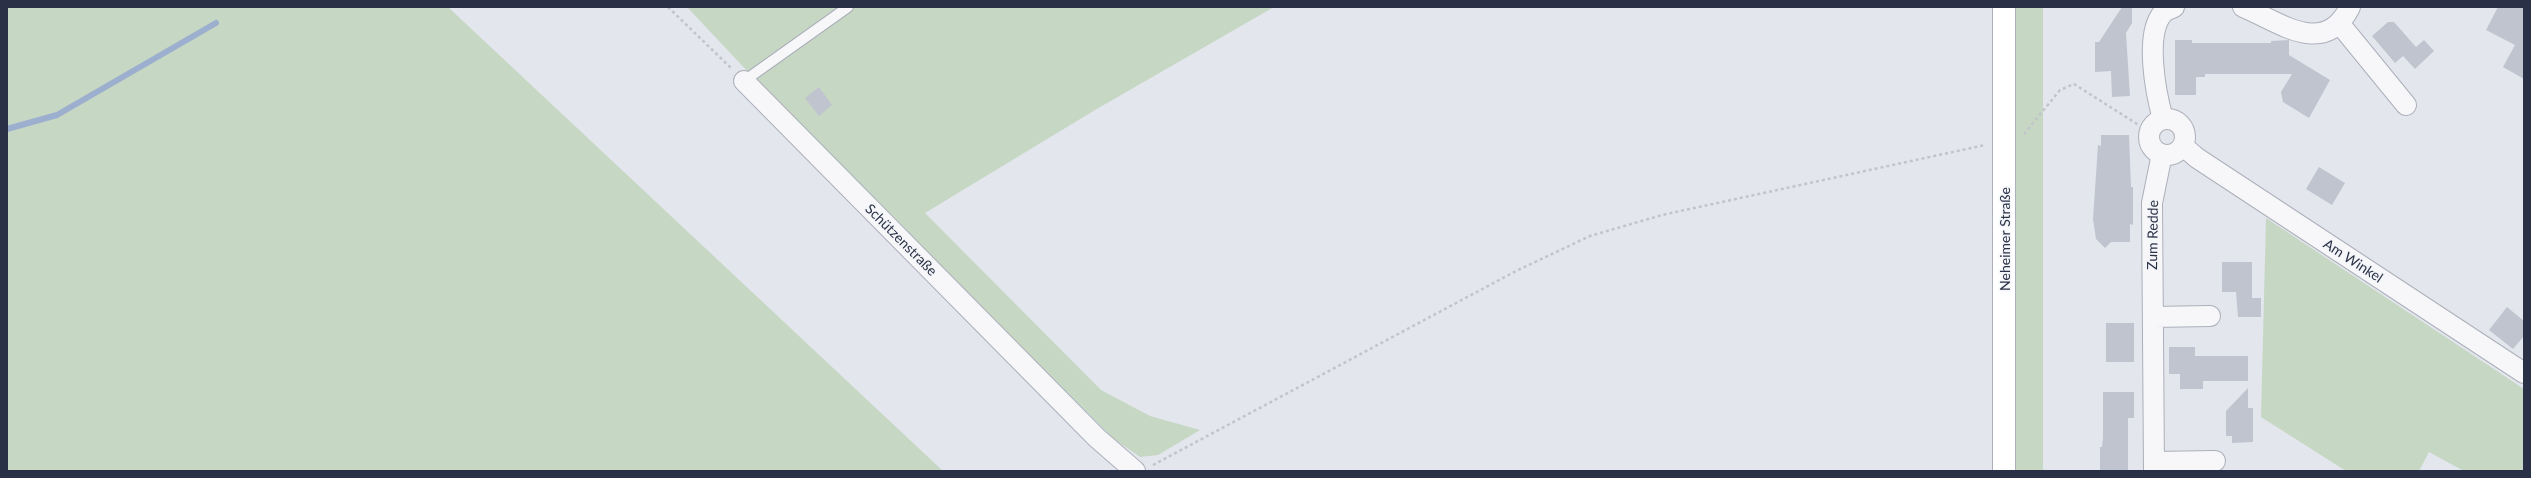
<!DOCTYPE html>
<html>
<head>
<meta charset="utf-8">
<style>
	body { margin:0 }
	#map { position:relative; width:2531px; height:478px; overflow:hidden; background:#e3e6ec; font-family:Lato,sans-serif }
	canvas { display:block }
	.frame { position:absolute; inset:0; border:8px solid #2a3146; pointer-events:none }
</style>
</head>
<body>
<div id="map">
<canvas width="2531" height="478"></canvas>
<div class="frame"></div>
</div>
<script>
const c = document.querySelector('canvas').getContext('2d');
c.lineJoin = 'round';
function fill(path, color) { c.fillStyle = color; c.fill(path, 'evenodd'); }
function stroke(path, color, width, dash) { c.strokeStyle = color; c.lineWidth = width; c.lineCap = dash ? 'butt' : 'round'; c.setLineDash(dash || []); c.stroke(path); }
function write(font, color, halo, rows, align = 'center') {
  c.font = font + ' Lato,sans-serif'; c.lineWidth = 3; c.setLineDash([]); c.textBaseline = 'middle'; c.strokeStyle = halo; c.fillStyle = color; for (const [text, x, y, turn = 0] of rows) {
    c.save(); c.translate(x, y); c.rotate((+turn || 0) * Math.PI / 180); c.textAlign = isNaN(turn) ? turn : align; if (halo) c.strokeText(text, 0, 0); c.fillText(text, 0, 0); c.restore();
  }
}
const green = new Path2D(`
	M7 7H448L943 471H7Z
	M687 7H1274L1095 110 925 213 1101 390 1150 416 1200 430 1158 455 1140 457 1114 439 917 243 904 227 750 74Z
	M2013 7H2043V471H2014Z
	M2266 218 2524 389 2523 471H2464L2429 452 2419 471H2346L2261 417Z`);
const stream = new Path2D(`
	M7 129 57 115 216 23`);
const building = new Path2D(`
	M2122 7H2132V23L2126 33 2130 96 2112 97 2111 71 2095 72V42H2099Z
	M2498 7H2524V79L2503 67 2515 45 2486 30Z
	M2388 22H2394L2416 47 2424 40 2434 51 2415 69 2403 56 2395 63 2372 36Z
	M2175 40H2192V43H2271V41L2289 40V55L2330 80 2309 118 2283 102 2281 92 2292 74H2205V77H2196V95H2175Z
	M819 87 832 105 819 116 805 98Z
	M2101 135H2129L2131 187H2133V225L2130 224V242H2111L2105 248 2096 239 2093 219 2098 145 2101 146Z
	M2319 167 2345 183 2332 205 2306 189Z
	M2222 262H2252V298H2261V317H2238L2236 292H2222Z
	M2507 307 2524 321V336L2513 349 2489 330Z
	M2106 323H2134V362H2106Z
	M2169 347H2195V356H2248V381H2203V389H2180V374H2169Z
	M2248 388V408H2253V442L2232 443V436H2226V411Z
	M2103 392H2134V418H2128V471H2100V447H2102L2103 438Z`);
const path = new Path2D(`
	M668 7 731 68
	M2024 134 2060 90 2074 84 2145 129
	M1153 465 1516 271 1590 236 1662 215 1985 145`);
const lane = new Path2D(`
	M744 81 848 7`);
const street = new Path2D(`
	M2243 7C2278 21 2324 59 2350 7
	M2339 23 2406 105
	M744 81 1097 438 1135 471
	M2149 137a18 18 0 1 1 36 0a18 18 0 1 1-36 0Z
	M2163 119C2156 94 2144 34 2163 13 2165 10 2171 9 2174 7
	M2183 146 2197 158 2524 373
	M2153 317 2210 316
	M2154 462 2215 461
	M2154 471 2152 203 2162 154`);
const secondary = new Path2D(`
	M2004 471V7`);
const streetNames = [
	["Zum Redde",2153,235,-89],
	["Neheimer Straße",2005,239,-90],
	["Schützenstraße",901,240,45],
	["Am Winkel",2353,261,33]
];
fill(green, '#c6d7c4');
stroke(stream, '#9cafce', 6);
fill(building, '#c0c4cf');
stroke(lane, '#acb0ba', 12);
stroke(street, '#acb0ba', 22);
stroke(secondary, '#acb0ba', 24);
stroke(path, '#c2c4cb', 2.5, [3, 3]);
stroke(lane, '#f7f7fa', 10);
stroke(street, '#f7f7fa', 20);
stroke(secondary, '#fff', 22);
write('14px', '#2a3146', '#f3f5f9', streetNames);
</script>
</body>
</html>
